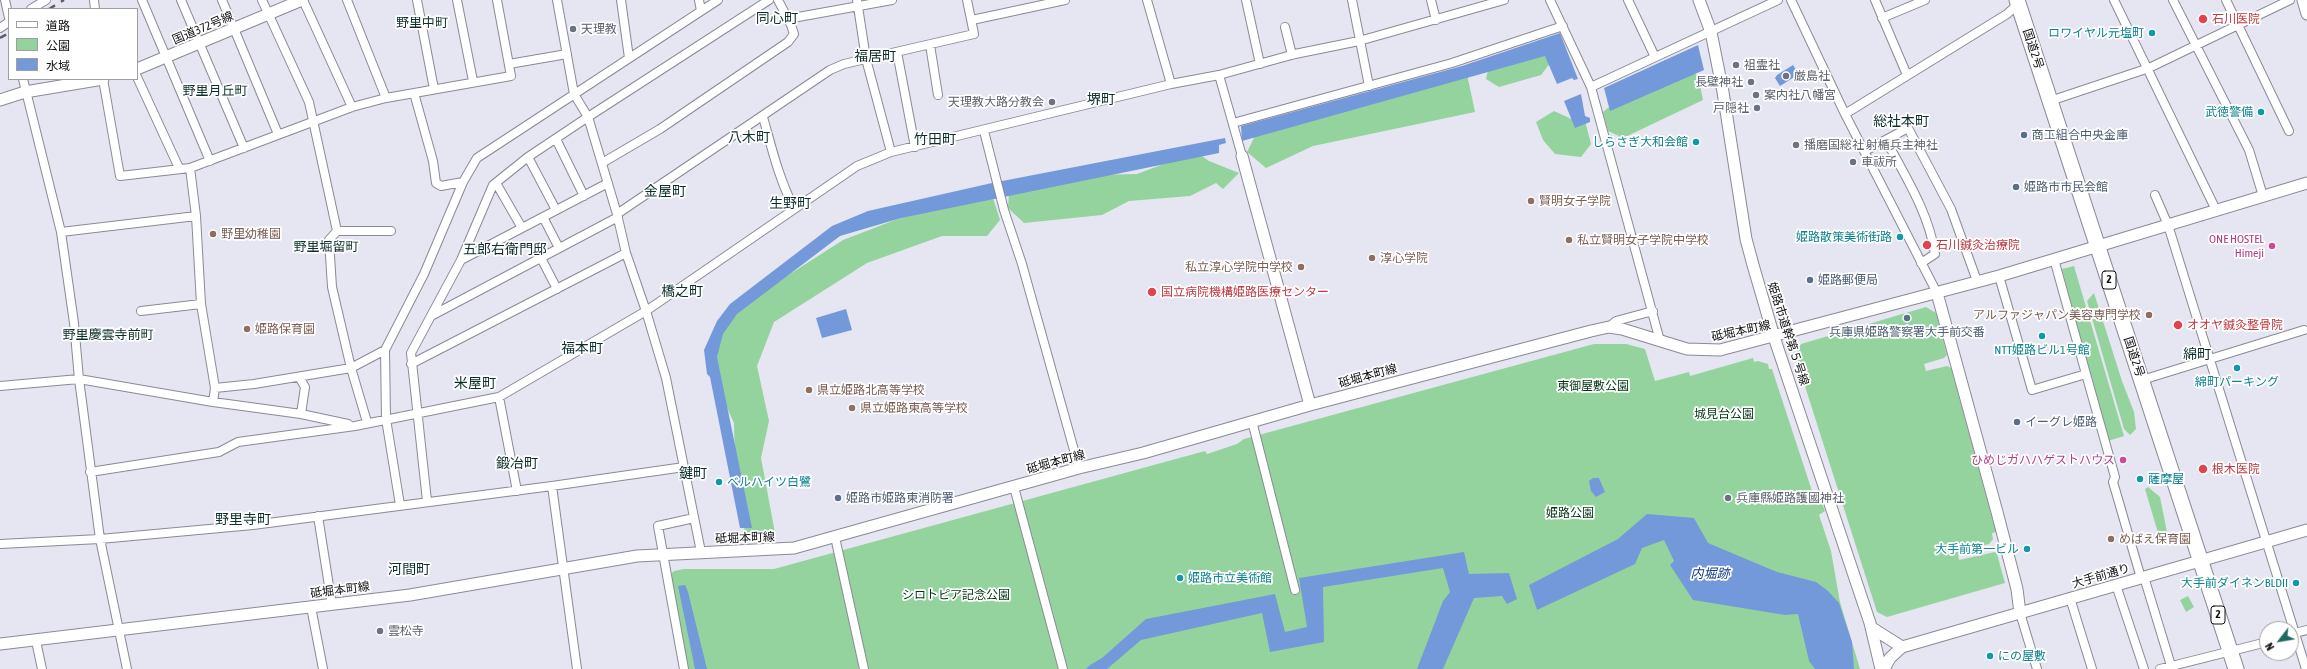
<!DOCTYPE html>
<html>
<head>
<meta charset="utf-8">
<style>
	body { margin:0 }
	#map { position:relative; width:2307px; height:669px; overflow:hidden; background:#e5e6f2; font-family:"Asap Condensed","Noto Sans JP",sans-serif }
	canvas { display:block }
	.legend { position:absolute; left:8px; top:8px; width:130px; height:72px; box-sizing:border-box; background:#fff; border:1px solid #9f9fa1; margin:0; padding:5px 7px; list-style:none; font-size:12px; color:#0f0f13 }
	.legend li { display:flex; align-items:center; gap:8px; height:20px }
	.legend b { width:20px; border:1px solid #9f9fa1 }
	.north { position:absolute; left:2259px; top:621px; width:40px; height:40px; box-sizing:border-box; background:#fff; border:1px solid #9f9fa1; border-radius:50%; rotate:239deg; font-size:11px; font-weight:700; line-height:16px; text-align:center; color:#0f0f13 }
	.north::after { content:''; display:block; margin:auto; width:14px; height:18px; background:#1f6961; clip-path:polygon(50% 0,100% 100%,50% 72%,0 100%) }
</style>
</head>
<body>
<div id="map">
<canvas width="2307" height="669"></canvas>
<ul class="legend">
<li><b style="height:5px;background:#fff"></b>道路</li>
<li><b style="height:11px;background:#94d39e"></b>公園</li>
<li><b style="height:11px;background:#7499da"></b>水域</li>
</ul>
<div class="north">N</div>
</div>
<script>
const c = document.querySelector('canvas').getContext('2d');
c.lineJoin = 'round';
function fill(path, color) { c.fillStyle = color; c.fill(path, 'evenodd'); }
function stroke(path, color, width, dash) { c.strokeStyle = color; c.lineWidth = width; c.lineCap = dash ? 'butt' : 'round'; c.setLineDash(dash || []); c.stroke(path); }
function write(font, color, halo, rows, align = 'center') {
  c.font = font + ' "Asap Condensed","Noto Sans JP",sans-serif'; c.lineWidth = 3.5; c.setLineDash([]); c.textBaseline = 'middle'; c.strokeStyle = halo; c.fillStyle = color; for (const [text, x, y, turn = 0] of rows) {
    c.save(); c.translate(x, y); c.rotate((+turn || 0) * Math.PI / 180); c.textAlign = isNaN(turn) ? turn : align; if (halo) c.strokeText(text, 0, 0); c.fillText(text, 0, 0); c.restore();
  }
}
const green = new Path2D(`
	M1539 50 1551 62 1541 75 1499 87 1486 79 1489 65Z
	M1689 69 1698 76 1703 100 1623 138 1608 131 1603 112 1614 103Z
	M1467 74 1475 112 1313 146 1266 168 1247 152 1259 128Z
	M1554 111 1578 122 1585 121 1591 144 1581 157 1555 154 1543 140 1536 122Z
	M1196 152 1209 161 1239 173 1223 189 1216 183 1190 196 1129 201 1102 215 1024 223 1008 208 1009 191 1089 175 1137 174Z
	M992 195 1000 220 987 236H942L867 263 774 322 757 366 769 421 761 458 775 533H745L735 464 734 423 715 382 719 333 740 306 843 240 934 205Z
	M2074 266 2124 436 2108 441 2062 269Z
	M2094 293 2122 381 2134 412 2136 429 2130 435 2124 429 2087 301Z
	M1926 307 1936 313 1947 355 1944 358 1924 364 1926 371 1947 366 1951 368 1996 532 1992 533 1993 539 1989 544 1958 553 1959 560 1995 552 1997 554 2005 583 1887 617 1877 612 1795 355 1801 344Z
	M1594 344H1626L1645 349 1655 381 1689 372 1690 376 1753 358 1754 362 1758 361 1768 364 1769 369H1772L1813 494H1818L1825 511 1819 515 1831 551 1840 602 1860 669H687L670 575 674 571 684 569H774L1205 451 1207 454 1237 444 1244 439Z
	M2148 487 2160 497 2167 532 2159 536 2145 489Z
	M2188 596 2194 607 2186 612 2180 600Z`);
const water = new Path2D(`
	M1560 33 1578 79 1574 80 1572 78 1557 84 1545 56 1242 141 1241 126 1462 66Z
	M1698 45 1704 70 1610 111 1604 88Z
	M1793 65 1799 74 1780 86 1775 78 1777 75Z
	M1581 94 1585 116 1590 118V122L1575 128 1564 101Z
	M1225 138 1226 143 1219 145V153L901 218 840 236 737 314 723 334 717 357 752 528H740L710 377 707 374 704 350 717 321 730 304 832 226 868 211 992 183Z
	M846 309 852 330 822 338 816 318Z
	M1593 478H1599L1605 492 1596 497 1591 491 1589 481Z
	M1647 514 1694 518 1708 543 1777 572 1816 582 1828 591 1839 603 1852 642 1854 669H1815L1809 661 1798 614 1785 615 1693 600 1670 565 1674 561 1664 540 1642 548 1635 564 1537 610 1529 585 1618 539Z
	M1464 552 1469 574 1509 573 1517 599 1507 604 1502 596 1474 598 1443 669H1417L1443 601 1450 592 1443 568 1323 587 1324 642 1270 652 1262 613 1141 640 1107 669H1086L1090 665 1102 658 1146 619 1275 594 1285 632 1307 627 1299 578Z
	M685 585 688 592 707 669H695L678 586Z`);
const street = new Path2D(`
	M5 0 9 18
	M94 0 95 9
	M142 0 210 161
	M181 0 244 148
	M222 0 278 134
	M262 0 309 102 337 231
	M303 0 352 107
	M347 0 386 98
	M417 0 434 89
	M457 0 473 81
	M557 0 574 94 588 117 617 214 626 253 646 311 666 378 701 552
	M621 0 629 58
	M699 0 701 11
	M857 0 866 59 891 152
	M1147 0 1171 84
	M1246 0 1260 64
	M1352 0 1369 86
	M1431 0 1436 20
	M1550 0 1591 87 1660 341
	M1628 0 1655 57
	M1791 0 1845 114 1937 293
	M1875 0 1907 75
	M2114 0 2216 210
	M2173 0 2249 150 2263 196
	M2226 0 2289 131
	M31 9 46 0
	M1882 18 1925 0
	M787 19 892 0
	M972 20 1065 0
	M1285 27 1292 55
	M0 28 9 22
	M930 45 938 95
	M897 52 915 147
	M509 64 567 54
	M1219 75 1242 156
	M137 77 179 168
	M23 79 61 232 74 323 79 379 100 539 127 669
	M103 79 120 176 190 168 352 107 386 98 511 76 497 0
	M1591 87 1778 0
	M414 93 433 161 436 183 441 186 463 182
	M2050 101 2149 68 2290 0
	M1845 114 2007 14 2018 4
	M763 117C772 149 779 179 794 208
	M1233 123 1452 63 1563 26
	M984 131 1004 210 1022 264 1079 468
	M556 139 584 196
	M1886 140C1905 176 1929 213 1935 254L1921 263
	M1865 151 1908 128 1951 209 1977 281
	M528 157 556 210
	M602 163 660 129 788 42 794 34 791 25 778 0
	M190 168 196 216 201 304 215 388 213 402
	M496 183 522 228
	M2155 195 2168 225 2306 669
	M617 214 830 70 844 64 974 34 967 0
	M543 217 559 248
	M61 232 196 216
	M541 258 557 289
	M461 260 608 183
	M1999 276 2032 390 2086 374 2054 259
	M141 311 201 304
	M431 316 618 217
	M1609 327 1616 321 1653 311
	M411 364 626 253
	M2086 374 2115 477 2113 482 2141 578
	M299 377 305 387 301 414
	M2142 380 2304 330
	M0 386 79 379 213 402 301 414 348 424
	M215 388 254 384 351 368 385 350
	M499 397 517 491
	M1252 421 1295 590
	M367 422 351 368 332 287 329 240 337 231H391
	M90 472 219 452 238 442 355 426 499 397 646 311 857 166 891 152 1171 84 1219 75 1295 54 1359 41 1504 0
	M552 486 577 669
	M1014 487 1063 669
	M427 501 411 353 461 260 493 185 528 157 588 117 769 0
	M400 505 386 419 385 350 424 274 463 182 477 158 718 0
	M318 516 332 605
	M835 537 864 669
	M0 544 100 539 253 525 552 486 684 467
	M2144 577 2172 669
	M2116 585 2144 669
	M2070 598 2092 669
	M311 607 323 669
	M2020 613 2037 669
	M2291 634 2307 630
	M36 641 42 669
	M684 669 658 526 694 518
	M2160 669 2267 642`);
const secondary = new Path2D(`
	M1699 0 1711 32 1723 92 1746 239 1753 265 1774 337 1870 623 1881 669
	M2303 0 2307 14
	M137 69 302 0
	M0 100 25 92 103 79
	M1242 156 1310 405
	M1937 293 1997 512 2017 589 2020 613
	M1872 628 1902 647
	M0 644 410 595 637 556 794 548 1079 468 1143 453 1310 405 1591 331 1609 327 1622 329 1687 349 1720 350 1999 276 2307 183
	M1884 669 1890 658 1902 647 2307 530`);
const highway = new Path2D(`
	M2017 0 2236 669`);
const rail = new Path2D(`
	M49 9 64 0
	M0 38 9 33`);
const markers = [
	[2203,19,5,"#e0444e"],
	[573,29,4,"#6b7280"],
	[2152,33,4,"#0f9aa8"],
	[1736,65,4,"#6b7280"],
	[1786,76,4,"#6b7280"],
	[1751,82,4,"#6b7280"],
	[1756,95,4,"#6b7280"],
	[1052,102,4,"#6b7280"],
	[1757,108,4,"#6b7280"],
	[2261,112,4,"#0f9aa8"],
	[2024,135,4,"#5c6f8a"],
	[1696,142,4,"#0f9aa8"],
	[1796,145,4,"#6b7280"],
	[1853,162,4,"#6b7280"],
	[2016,187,4,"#5c6f8a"],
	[1531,201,4,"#8d6e63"],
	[213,234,4,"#8d6e63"],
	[1900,237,4,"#0f9aa8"],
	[1569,240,4,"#8d6e63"],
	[1927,245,5,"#e0444e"],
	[2272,246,4,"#d1479c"],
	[1372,258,4,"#8d6e63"],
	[1301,267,4,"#8d6e63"],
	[1810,280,4,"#5c6f8a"],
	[1152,292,5,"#e0444e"],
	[2149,315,4,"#8d6e63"],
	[1907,318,4,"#5c6f8a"],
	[2178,325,5,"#e0444e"],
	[247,329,4,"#8d6e63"],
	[2042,336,4,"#0f9aa8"],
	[2237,368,4,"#0f9aa8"],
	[809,390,4,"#8d6e63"],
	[852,408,4,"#8d6e63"],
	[2017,422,4,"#5c6f8a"],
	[2123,460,4,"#d1479c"],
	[2203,469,5,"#e0444e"],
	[2140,479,4,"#0f9aa8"],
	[719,482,4,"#0f9aa8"],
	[838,498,4,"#5c6f8a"],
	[1728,498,4,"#6b7280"],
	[2111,539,4,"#8d6e63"],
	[2027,549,4,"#0f9aa8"],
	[1180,578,4,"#0f9aa8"],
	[2296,583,4,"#0f9aa8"],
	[380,631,4,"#6b7280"],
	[1990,656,4,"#0f9aa8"]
];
const shields = [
	[2109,280,14],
	[2218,615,14]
];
const shieldNames = [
	["2",2109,280],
	["2",2218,615]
];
const healthNames = [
	["石川医院",2212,19],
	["石川鍼灸治療院",1936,245],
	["国立病院機構姫路医療センター",1161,292],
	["オオヤ鍼灸整骨院",2187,325],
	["根木医院",2212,469]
];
const streetNames = [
	["国道372号線",203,28,-23],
	["国道2号",2033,49,72],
	["砥堀本町線",1741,331,-12],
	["姫路市道幹第５号線",1788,334,72],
	["国道2号",2134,357,72],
	["砥堀本町線",1368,376,-15],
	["砥堀本町線",1056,462,-15],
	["砥堀本町線",745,538,-2],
	["大手前通り",2101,576,-16],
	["砥堀本町線",340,590,-7]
];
const worshipNames = [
	["天理教",581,29],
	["祖霊社",1744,65],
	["厳島社",1794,76],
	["長壁神社",1743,82,"right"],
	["案内社八幡宮",1764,95],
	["天理教大路分教会",1044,102,"right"],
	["戸隠社",1749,108,"right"],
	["播磨国総社 射楯兵主神社",1804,145],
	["車祓所",1861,162],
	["兵庫縣姫路護國神社",1736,498],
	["雲松寺",388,631]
];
const cultureNames = [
	["ロワイヤル元塩町",2144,33],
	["武徳警備",2253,112],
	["しらさぎ大和会館",1688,142],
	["姫路散策美術街路",1892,237],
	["NTT姫路ビル1号館",2042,350,"center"],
	["綿町パーキング",2237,382,"center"],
	["薩摩屋",2148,479,"left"],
	["ベルハイツ白鷺",727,482,"left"],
	["大手前第一ビル",2019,549],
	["姫路市立美術館",1188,578,"left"],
	["大手前ダイネンBLDII",2288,583],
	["にの屋敷",1998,656,"left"]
];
const serviceNames = [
	["商工組合中央金庫",2032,135],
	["姫路市市民会館",2024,187],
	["姫路郵便局",1818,280],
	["兵庫県姫路警察署大手前交番",1907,332,"center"],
	["イーグレ姫路",2025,422],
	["姫路市姫路東消防署",846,498]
];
const educationNames = [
	["賢明女子学院",1539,201],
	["野里幼稚園",221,234],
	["私立賢明女子学院中学校",1577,240],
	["淳心学院",1380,258],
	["私立淳心学院中学校",1293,267,"right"],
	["アルファジャパン美容専門学校",2141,315,"right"],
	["姫路保育園",255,329],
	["県立姫路北高等学校",817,390],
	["県立姫路東高等学校",860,408],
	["めばえ保育園",2119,539]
];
const hotelNames = [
	["ONE HOSTEL",2264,239],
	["Himeji",2264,253],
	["ひめじガハハゲストハウス",2115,460]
];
const parkNames = [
	["東御屋敷公園",1593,386],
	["城見台公園",1724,414],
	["姫路公園",1570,513],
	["シロトピア記念公園",956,595]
];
const neighbourhoodNames = [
	["野里中町",422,23],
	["野里月丘町",215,91],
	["野里堀留町",326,247],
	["野里慶雲寺前町",108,335]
];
const waterNames = [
	["内堀跡",1710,574]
];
const quarterNames = [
	["同心町",777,19],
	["福居町",875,57],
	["堺町",1101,100],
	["総社本町",1901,122],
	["八木町",749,138],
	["竹田町",935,140],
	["金屋町",665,192],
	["生野町",790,204],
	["五郎右衛門邸",505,250],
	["橋之町",682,292],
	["福本町",582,349],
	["綿町",2197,355],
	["米屋町",475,384],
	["鍛冶町",517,464],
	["鍵町",693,474],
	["野里寺町",243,520],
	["河間町",409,570]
];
fill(green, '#94d39e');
fill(water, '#7499da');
stroke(street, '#8a8a95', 10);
stroke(secondary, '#8a8a95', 13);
stroke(highway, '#8a8a95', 17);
stroke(street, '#fff', 8);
stroke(secondary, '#fff', 11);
stroke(highway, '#fff', 15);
stroke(rail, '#5c5c63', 2.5, [7, 7]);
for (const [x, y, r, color] of markers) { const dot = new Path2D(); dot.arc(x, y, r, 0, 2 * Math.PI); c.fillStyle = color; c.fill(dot); stroke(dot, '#fff', 1.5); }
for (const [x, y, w] of shields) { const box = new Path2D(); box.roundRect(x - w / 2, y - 9, w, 18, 3); c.fillStyle = '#fff'; c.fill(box); stroke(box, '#0f0f13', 1); }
write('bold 11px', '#0f0f13', null, shieldNames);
write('12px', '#be3a42', '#fff', healthNames, 'left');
write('12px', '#0f0f13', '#fff', streetNames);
write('12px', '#5b616d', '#fff', worshipNames, 'left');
write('12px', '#0d838f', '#fff', cultureNames, 'right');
write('12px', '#4e5e75', '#fff', serviceNames, 'left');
write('12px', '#785e54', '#fff', educationNames, 'left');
write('12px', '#b23c85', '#fff', hotelNames, 'right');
write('12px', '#003410', '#fff', parkNames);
write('13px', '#0d2f2c', '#fff', neighbourhoodNames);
write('italic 13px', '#133d89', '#fff', waterNames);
write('14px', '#0d2f2c', '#fff', quarterNames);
</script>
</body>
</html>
